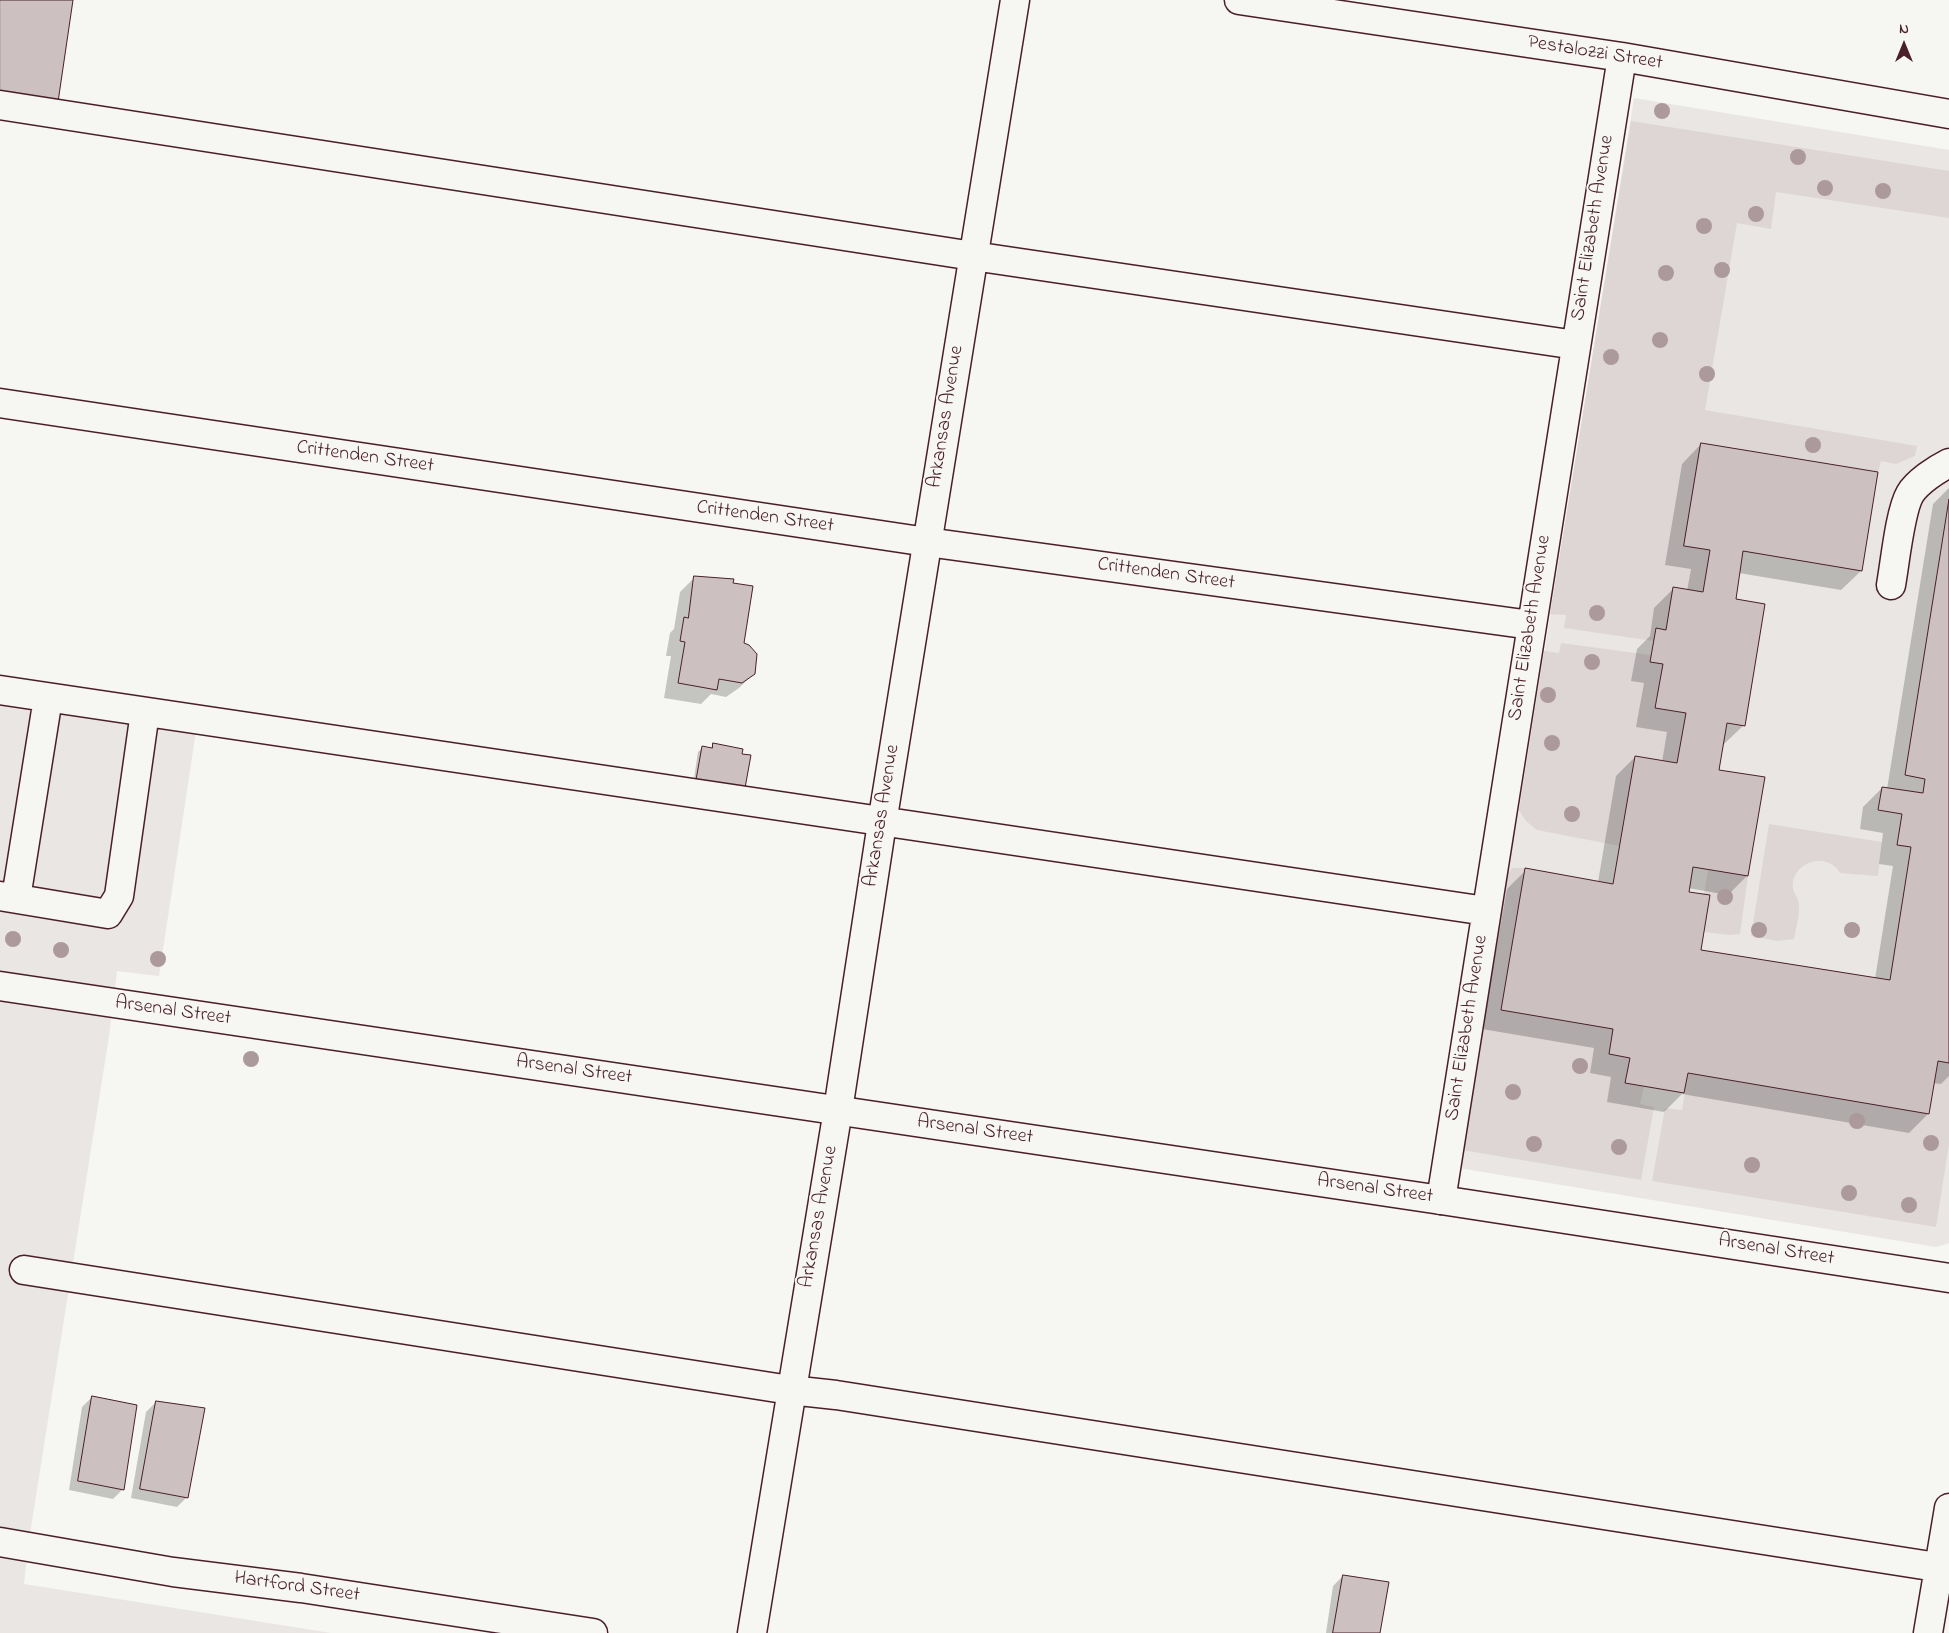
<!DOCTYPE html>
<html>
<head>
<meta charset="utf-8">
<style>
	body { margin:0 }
	#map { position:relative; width:1949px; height:1633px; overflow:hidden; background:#f6f6f2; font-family:"Indie Flower",sans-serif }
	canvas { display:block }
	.north { position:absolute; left:1879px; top:20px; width:50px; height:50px; -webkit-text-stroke:4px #f6f6f2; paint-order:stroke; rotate:0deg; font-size:14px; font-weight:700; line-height:20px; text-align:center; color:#4a1f2b }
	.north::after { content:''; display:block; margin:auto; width:18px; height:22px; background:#4a1f2b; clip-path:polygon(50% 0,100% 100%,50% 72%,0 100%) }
</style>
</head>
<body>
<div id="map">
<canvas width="1949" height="1633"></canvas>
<div class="north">N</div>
</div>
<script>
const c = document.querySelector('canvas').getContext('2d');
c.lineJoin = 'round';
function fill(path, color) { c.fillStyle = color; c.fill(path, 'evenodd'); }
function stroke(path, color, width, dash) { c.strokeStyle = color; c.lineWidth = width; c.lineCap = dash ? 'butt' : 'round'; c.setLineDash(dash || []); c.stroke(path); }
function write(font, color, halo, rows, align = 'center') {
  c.font = font + ' "Indie Flower",sans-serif'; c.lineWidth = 4; c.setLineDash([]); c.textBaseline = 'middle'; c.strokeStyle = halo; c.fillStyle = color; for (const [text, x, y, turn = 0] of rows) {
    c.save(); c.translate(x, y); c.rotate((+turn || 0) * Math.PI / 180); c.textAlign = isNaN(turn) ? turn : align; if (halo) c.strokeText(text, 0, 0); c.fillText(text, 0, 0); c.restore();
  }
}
const built = new Path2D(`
	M1634 98 1949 150V1243L1936 1247 1459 1168 1507 875 1519 810Z
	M0 700 196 731 159 976 117 971 109 1036 28 1546 24 1584 331 1633H0Z`);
const green = new Path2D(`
	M1631 121 1949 171V218L1776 192 1771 229 1737 223 1705 410 1917 446 1915 456 1896 464 1881 461 1878 472 1701 443 1684 545 1710 550 1703 592 1666 630 1656 628 1654 641 1564 628 1566 615 1550 614Z
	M1561 643 1651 655 1650 662 1663 664 1655 708 1686 713 1677 763 1635 756 1620 846 1537 830 1526 821 1519 810 1544 651 1559 653Z
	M1769 824 1882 842 1878 876 1840 873C1830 853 1797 859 1793 882 1791 891 1798 896 1799 904 1800 914 1796 928 1794 939L1777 941 1751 936Z
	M1512 868H1525L1501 1010 1613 1029 1609 1054 1630 1058 1625 1083 1644 1086 1640 1104 1654 1107 1641 1180 1462 1150 1507 875Z
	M1708 870 1748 876 1740 934 1730 935 1704 932 1710 896 1704 894Z
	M1938 1061 1949 1063V1144L1936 1227 1652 1181 1665 1108 1682 1110 1688 1073 1929 1114Z`);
const shadow = new Path2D(`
	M1701 444 1861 571 1841 590 1739 573 1734 600 1744 725 1724 744H1722L1718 771 1747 876 1728 895 1688 888 1700 951 1875 979 1893 866 1879 864 1883 833 1860 829 1863 807 1882 788 1887 789 1933 504 1949 488V1076L1941 1084 1933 1083 1928 1114 1909 1133 1682 1094 1664 1112 1607 1102 1611 1077 1590 1073 1594 1048 1482 1029 1507 889 1526 870 1598 882 1616 776 1635 757 1662 762 1667 732 1636 727 1644 683 1631 681 1637 649 1650 636 1654 608 1674 588 1687 591 1691 569 1665 565 1682 464Z
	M695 577 742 644 754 673 739 688 726 697 711 694 701 704 664 698 671 656H666L670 633 674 629 680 592Z
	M714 745 741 755 693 785 698 752 703 747 710 749Z
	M92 1397 123 1489 113 1499 69 1490 82 1407Z
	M156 1402 187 1497 177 1507 131 1498 146 1412Z
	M1343 1576 1379 1633H1326L1333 1586Z`);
const building = new Path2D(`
	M0 0H73L58 102 0 94Z
	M1701 443 1878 472 1862 571 1743 551 1736 599 1765 604 1745 726 1727 723 1719 770 1765 777 1748 876 1693 867 1689 892 1710 895 1701 950 1890 980 1911 847 1897 845 1902 814 1878 810 1882 787 1923 793 1925 779 1905 775 1949 499V1063L1938 1061 1929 1114 1688 1073 1684 1093 1625 1083 1630 1058 1609 1054 1613 1029 1501 1010 1525 868 1613 884 1635 756 1677 763 1686 713 1655 708 1663 664 1650 662 1656 628 1666 630 1673 587 1703 592 1710 550 1684 546Z
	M694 576 734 579 733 583 753 586 744 643 749 645 757 654 755 674 742 683 719 679 717 690 678 683 685 642 680 641 684 617 688 618Z
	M713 743 743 749 742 754 751 755 745 788 696 780 702 746 712 748Z
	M92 1396 137 1405 124 1490 78 1481Z
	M156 1401 205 1408 188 1498 140 1489Z
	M1343 1575 1389 1582 1380 1633H1333Z`);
const minor = new Path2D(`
	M1239 0 1622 57 1949 114
	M0 105 973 256 1576 345
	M0 403 927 542 1531 625
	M1891 585C1895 563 1900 511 1910 494 1917 482 1937 469 1949 463
	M0 690 1486 911
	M0 896 108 914 119 896 145 712
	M16 898 48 698
	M1441 1200 1622 57
	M24 1270 790 1390 836 1395 1949 1569
	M0 1542 173 1572 301 1588 593 1633
	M752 1633 838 1110 882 823 1015 0
	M1928 1633 1949 1508`);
const major = new Path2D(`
	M0 986 1441 1200 1949 1278`);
const trees = [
	[1662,111],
	[1798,157],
	[1825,188],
	[1883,191],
	[1756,214],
	[1704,226],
	[1722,270],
	[1666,273],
	[1660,340],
	[1611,357],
	[1707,374],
	[1813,445],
	[1597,613],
	[1592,662],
	[1548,695],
	[1552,743],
	[1572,814],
	[1725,897],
	[1759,930],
	[1852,930],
	[13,939],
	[61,950],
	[158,959],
	[251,1059],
	[1580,1066],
	[1513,1092],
	[1857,1121],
	[1931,1143],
	[1534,1144],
	[1619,1147],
	[1752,1165],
	[1849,1193],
	[1909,1205]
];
const streetNames = [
	["Pestalozzi Street",1595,54,9],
	["Saint Elizabeth Avenue",1594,228,-81],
	["Arkansas Avenue",947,417,-81],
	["Crittenden Street",365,458,8],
	["Crittenden Street",765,518,8],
	["Crittenden Street",1166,575,8],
	["Saint Elizabeth Avenue",1531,628,-81],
	["Arkansas Avenue",883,816,-81],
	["Arsenal Street",173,1012,8],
	["Saint Elizabeth Avenue",1468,1028,-81],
	["Arsenal Street",574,1071,8],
	["Arsenal Street",975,1131,8],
	["Arsenal Street",1375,1190,8],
	["Arkansas Avenue",820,1217,-80],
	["Arsenal Street",1776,1251,9],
	["Hartford Street",297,1588,8]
];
fill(built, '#e9e6e3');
fill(green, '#ddd6d5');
fill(shadow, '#0003');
fill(building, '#ccc1c0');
stroke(building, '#4a1f2b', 1);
stroke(minor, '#4a1f2b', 31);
stroke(major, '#4a1f2b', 31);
stroke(minor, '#f6f6f2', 28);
stroke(major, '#f6f6f2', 28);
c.fillStyle = '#ac999c';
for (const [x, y] of trees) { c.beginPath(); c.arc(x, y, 8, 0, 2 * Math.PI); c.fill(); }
write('20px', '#4a1f2b', '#f6f6f2', streetNames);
</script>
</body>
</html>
